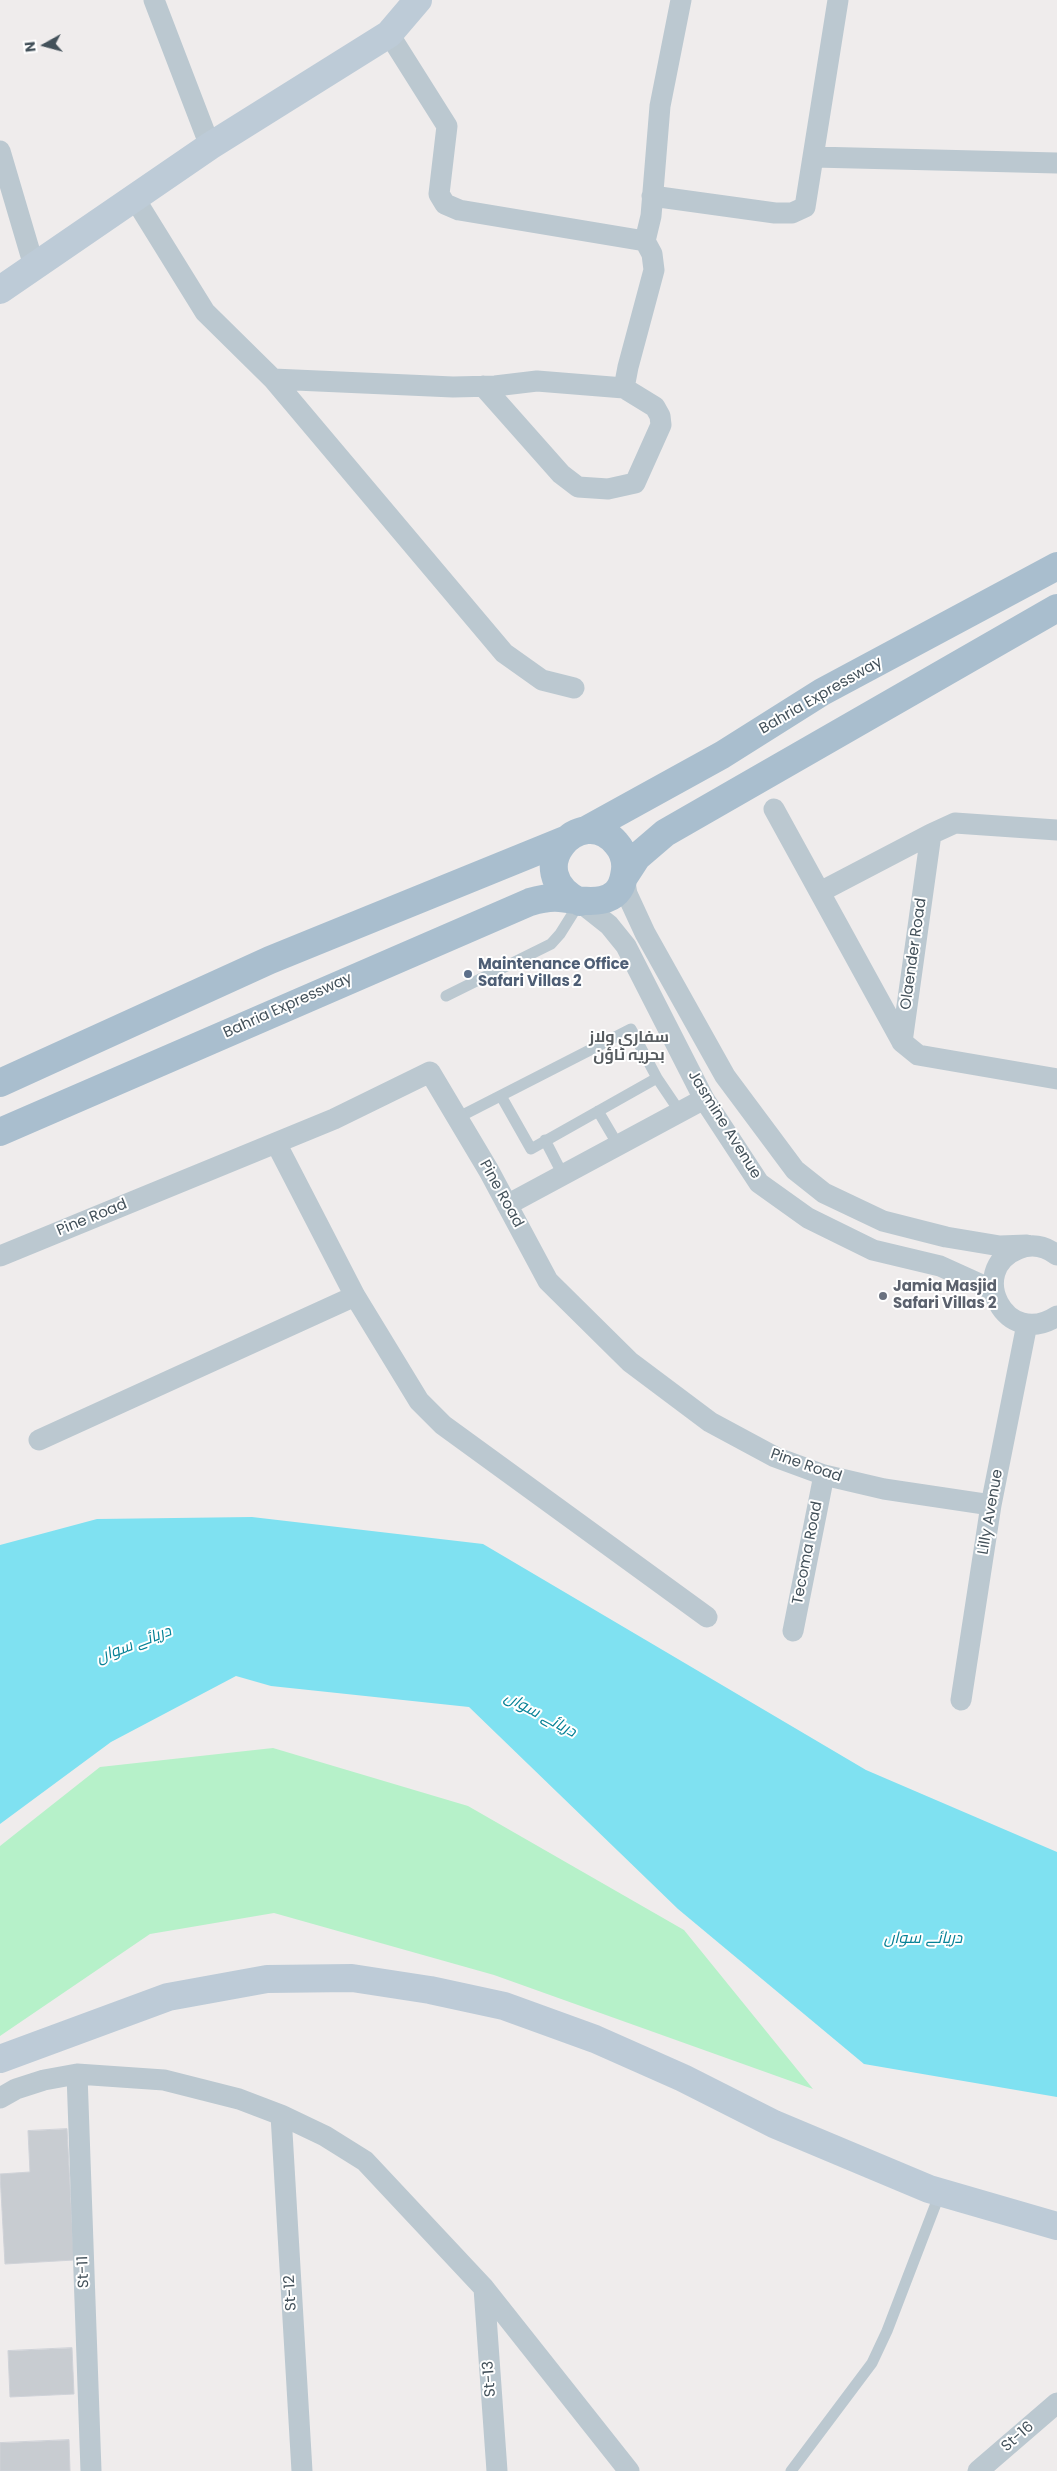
<!DOCTYPE html>
<html>
<head>
<meta charset="utf-8">
<style>
	body { margin:0 }
	#map { position:relative; width:1057px; height:2471px; overflow:hidden; background:#efecec; font-family:Poppins,sans-serif }
	canvas { display:block }
	.north { position:absolute; left:20px; top:20px; width:50px; height:50px; -webkit-text-stroke:4px #fff; paint-order:stroke; rotate:263deg; font-size:14px; font-weight:700; line-height:20px; text-align:center; color:#43515a }
	.north::after { content:''; display:block; margin:auto; width:18px; height:22px; background:#43515a; clip-path:polygon(50% 0,100% 100%,50% 72%,0 100%) }
</style>
</head>
<body>
<div id="map">
<canvas width="1057" height="2471"></canvas>
<div class="north">N</div>
</div>
<script>
const c = document.querySelector('canvas').getContext('2d');
c.lineJoin = 'round';
function fill(path, color) { c.fillStyle = color; c.fill(path, 'evenodd'); }
function stroke(path, color, width, dash) { c.strokeStyle = color; c.lineWidth = width; c.lineCap = dash ? 'butt' : 'round'; c.setLineDash(dash || []); c.stroke(path); }
function write(font, color, halo, rows, align = 'center') {
  c.font = font + ' Poppins,Cairo,sans-serif'; c.lineWidth = 4; c.setLineDash([]); c.textBaseline = 'middle'; c.strokeStyle = halo; c.fillStyle = color; for (const [text, x, y, turn = 0] of rows) {
    c.save(); c.translate(x, y); c.rotate((+turn || 0) * Math.PI / 180); c.textAlign = isNaN(turn) ? turn : align; if (halo) c.strokeText(text, 0, 0); c.fillText(text, 0, 0); c.restore();
  }
}
const green = new Path2D(`
	M273 1748 468 1806 684 1930 813 2089 494 1975 274 1913 150 1934 0 2036V1846L100 1767Z`);
const water = new Path2D(`
	M252 1517 483 1544 866 1770 1057 1852V2097L864 2064 678 1909 469 1707 271 1686 236 1676 111 1742 0 1824V1545L97 1519Z`);
const building = new Path2D(`
	M67 2129 74 2260 5 2264 0 2174 30 2172 28 2131Z
	M72 2348 74 2394 10 2397 8 2351Z
	M69 2440 70 2471H0V2443Z`);
const lane = new Path2D(`
	M446 996 551 944 560 934 580 902
	M501 1096 531 1149 657 1078
	M598 1111 618 1145
	M457 1118 631 1029 657 1078 680 1112
	M545 1140 563 1175
	M791 2471 872 2363 887 2331 940 2193`);
const street = new Path2D(`
	M154 0 210 146
	M389 34 447 126 439 194 445 204 459 210 645 241
	M0 151 34 266
	M814 157 1057 163
	M652 196 775 213H792L805 207 838 0
	M135 199 205 312 273 379 504 653 542 680 574 688
	M273 379 453 387 495 386 537 381 624 388 655 407 660 416 661 425 635 483 608 489 578 487 561 474 483 386
	M624 388 628 367 654 270 652 254 645 241 651 216 660 106 681 0
	M774 809 902 1042
	M1057 830 955 823 931 834 902 1042 918 1055 1057 1079
	M624 877 627 894 645 933 725 1076 795 1170 824 1193 883 1221 946 1237 1000 1246 1027 1245
	M820 892 931 834
	M580 902 609 925 626 946 704 1099 759 1183 808 1218 873 1250 940 1266 993 1290
	M276 1143 355 1296 419 1401 443 1425 707 1617
	M507 1205 704 1099
	M1057 1255C1045 1246 1032 1243 1018 1249 966 1270 1005 1350 1057 1316
	M0 1256 334 1119 430 1072 489 1171 548 1281 630 1362 710 1422 775 1457 824 1475 884 1489 991 1505
	M39 1440 355 1296
	M793 1631 824 1475
	M961 1700 991 1505 1027 1324
	M77 2074 91 2471
	M0 2098 16 2089 44 2080 77 2074 164 2080 239 2099 281 2115 325 2136 365 2161 484 2288 629 2471
	M281 2115 302 2471
	M484 2288 497 2471
	M978 2471 1057 2403`);
const secondary = new Path2D(`
	M0 290 210 146 389 34 418 0
	M0 2059 168 1997 267 1979 352 1978 430 1990 504 2006 595 2039 683 2078 774 2124 929 2189 1057 2226`);
const primary = new Path2D(`
	M586 830 722 755 822 692 1057 566
	M624 877 637 857 665 833 1057 608
	M0 1083 270 960 565 840
	M0 1132 530 902C540 899 550 897 560 898 584 901 618 909 624 876 627 864 624 852 616 843 581 801 518 871 580 902`);
const markers = [
	[468,974,5,"#5c6f8a"],
	[883,1296,5,"#6b7280"]
];
const streetNames = [
	["Bahria Expressway",821,696,-30],
	["Olaender Road",914,954,-82],
	["Bahria Expressway",288,1006,-24],
	["Jasmine Avenue",724,1125,58],
	["Pine Road",501,1194,61],
	["Pine Road",92,1218,-22],
	["Pine Road",806,1466,19],
	["Lilly Avenue",991,1512,-80],
	["Tecoma Road",808,1553,-79],
	["St-11",84,2272,-92],
	["St-12",291,2293,-93],
	["St-13",490,2379,-94],
	["St-16",1018,2437,-41]
];
const serviceNames = [
	["Maintenance Office",478,965],
	["Safari Villas 2",478,982]
];
const worshipNames = [
	["Jamia Masjid",893,1287],
	["Safari Villas 2",893,1304]
];
const neighbourhoodNames = [
	["سفاری ولاز",629,1038],
	["بحریہ ٹاؤن",629,1056]
];
const waterNames = [
	["دریائے سواں",134,1645,-21],
	["دریائے سواں",540,1715,28],
	["دریائے سواں",923,1939]
];
fill(green, '#b6f1c9');
fill(water, '#7fe1f1');
fill(building, '#c8ccd1');
stroke(building, '#cfd2d8', 1);
stroke(lane, '#bbc8d0', 11);
stroke(street, '#bbc8d0', 21);
stroke(secondary, '#bdcbd7', 28);
stroke(primary, '#a9bece', 28);
for (const [x, y, r, color] of markers) { const dot = new Path2D(); dot.arc(x, y, r, 0, 2 * Math.PI); c.fillStyle = color; c.fill(dot); stroke(dot, '#fff', 2); }
write('15px', '#43515a', '#fff', streetNames);
write('bold 15px', '#4e5e75', '#fff', serviceNames, 'left');
write('bold 15px', '#5b616d', '#fff', worshipNames, 'left');
write('bold 16px', '#585d61', '#fff', neighbourhoodNames);
write('italic 16px', '#058196', '#fff', waterNames);
</script>
</body>
</html>
